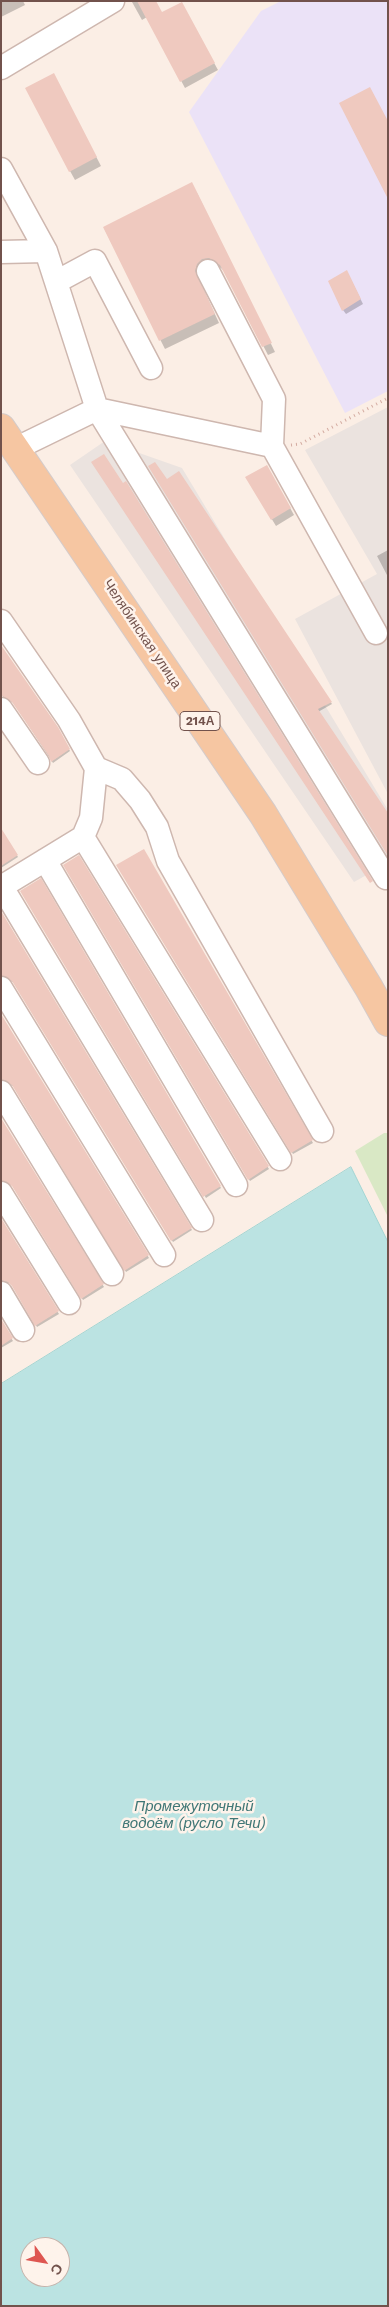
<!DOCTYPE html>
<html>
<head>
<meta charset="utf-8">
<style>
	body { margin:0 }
	#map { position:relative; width:389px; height:2307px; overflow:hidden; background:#fbeee5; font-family:"Work Sans",sans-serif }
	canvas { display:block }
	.frame { position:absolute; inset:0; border:2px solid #72524c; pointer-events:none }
	.north { position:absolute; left:20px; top:2237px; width:50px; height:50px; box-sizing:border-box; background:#fef3eb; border:1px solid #c6b3ab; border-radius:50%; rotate:122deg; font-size:14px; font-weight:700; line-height:20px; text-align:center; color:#72524c }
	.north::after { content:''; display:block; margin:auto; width:18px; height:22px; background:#de5651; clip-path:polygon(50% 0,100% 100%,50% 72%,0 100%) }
</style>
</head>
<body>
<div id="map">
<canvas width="389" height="2307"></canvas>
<div class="frame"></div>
<div class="north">С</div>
</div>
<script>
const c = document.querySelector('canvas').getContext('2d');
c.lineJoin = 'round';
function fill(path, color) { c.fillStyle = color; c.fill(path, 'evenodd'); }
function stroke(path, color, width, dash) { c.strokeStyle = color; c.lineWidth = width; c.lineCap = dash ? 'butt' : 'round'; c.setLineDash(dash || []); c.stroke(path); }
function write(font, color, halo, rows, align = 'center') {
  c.font = font + ' "Work Sans",sans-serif'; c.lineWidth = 5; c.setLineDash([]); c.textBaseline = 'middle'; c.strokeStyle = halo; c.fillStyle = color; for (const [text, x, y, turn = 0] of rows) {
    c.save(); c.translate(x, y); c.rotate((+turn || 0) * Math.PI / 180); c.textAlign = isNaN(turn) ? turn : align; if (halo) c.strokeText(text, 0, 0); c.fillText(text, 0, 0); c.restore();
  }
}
const industrial = new Path2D(`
	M388 407V794L295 619 377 574 305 450Z
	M105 441 182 468 388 810V863L354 882 70 465Z`);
const education = new Path2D(`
	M281 1H388V391L345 413 189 112 261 11Z`);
const green = new Path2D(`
	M384 1133H388V1217L355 1151Z`);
const water = new Path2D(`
	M351 1167 388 1242V2306H1V1384ZM30 2247H60V2277H30Z`);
const shadow = new Path2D(`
	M1 1H23L25 5 1 17Z
	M155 1 162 14 181 3 218 70 185 88 147 17 142 20 132 2Z
	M58 83 101 166 75 180 70 171Z
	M197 193 275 352 268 355 225 272 221 268 214 266 202 272 199 280 219 323 165 349 104 228Z
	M349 276 363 304 346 314 343 310Z
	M267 466 294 515 276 526 247 478Z
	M179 473 332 704 318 712 167 481Z
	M388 550V577L377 556Z
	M1 694 57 728 70 751 53 763 14 703 4 698Z
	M1 830 18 857 1 868Z
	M143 850 313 1143 293 1154 118 865Z
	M78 857 269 1169 250 1181 65 865Z
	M40 880 221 1188 206 1198 21 891Z
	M1 915 192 1230 173 1242 15 983 1 977Z
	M1 1016 149 1258 126 1272 15 1087 1 1081Z
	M1 1120 104 1287 83 1300 15 1188 9 1183H1Z
	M1 1221 59 1314 37 1327 15 1288 9 1283H1Z
	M1 1321 13 1341 1 1348Z`);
const building = new Path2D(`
	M137 1H156L162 12 182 2 215 63 180 82Z
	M54 73 97 157 69 172 25 88Z
	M370 87 388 121V199L339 103Z
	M192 182 272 343 262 347 220 265 209 258 202 259 197 264 195 271 215 314 159 341 103 227Z
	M347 270 361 299 342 311 328 281Z
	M104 454 123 483 126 481 373 881 370 883 91 462Z
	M155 462 167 479 179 471 332 702 318 709 388 813V856L148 466Z
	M267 465 291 508 271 520 245 477Z
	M1 645 58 727 70 749 51 762 49 756 12 702 1 695Z
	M1 828 18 855 1 866Z
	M144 849 313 1140 291 1153 116 865Z
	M79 855 269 1166 248 1180 63 865Z
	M41 878 221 1186 203 1197 20 891Z
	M1 911 192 1228 171 1241 12 981 1 975Z
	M1 1014 149 1255 124 1271 12 1085 1 1079Z
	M1 1118 104 1284 81 1299 12 1186 1 1180Z
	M1 1218 59 1311 35 1326 12 1286 8 1282 1 1280Z
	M1 1319 13 1338 1 1346Z`);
const path = new Path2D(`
	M291 445 300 444 388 398`);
const minor = new Path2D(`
	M1 68 113 1
	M1 169 46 251 97 409 17 448
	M1 252 46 251
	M208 271 274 399 272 446
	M56 282 95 261 151 368
	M1 621 69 720 96 768 91 818 83 837 1 887
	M376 633 272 446 97 409 386 878
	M1 709 38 763
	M96 768 122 779 140 800 157 827 168 861 322 1131
	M83 837 280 1159
	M45 860 236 1185
	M2 887 202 1220
	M1 988 164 1255
	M1 1092 112 1274
	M1 1193 69 1303
	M1 1293 23 1330`);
const major = new Path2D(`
	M1 428 263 814 369 988 388 1022`);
const shields = [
	[200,721,40]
];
const shieldNames = [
	["214А",200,721]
];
const streetNames = [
	["Челябинская улица",142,634,56]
];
const waterNames = [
	["Промежуточный",194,1807],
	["водоём (русло Течи)",194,1824]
];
fill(industrial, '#ebe3df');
fill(education, '#ebe2f7');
fill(green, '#d9e8c5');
fill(water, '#bbe3e2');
stroke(water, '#a2d5d3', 1);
fill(shadow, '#0003');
fill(building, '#efc9bf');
stroke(minor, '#ceb7af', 25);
stroke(major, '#d5cbc9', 30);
stroke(path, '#d4aca2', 3, [1, 4]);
stroke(minor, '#fff', 22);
stroke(major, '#f6c6a2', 28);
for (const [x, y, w] of shields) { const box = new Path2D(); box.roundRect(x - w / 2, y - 9.5, w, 19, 4); c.fillStyle = '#fef3eb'; c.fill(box); stroke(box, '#72524c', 1); }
write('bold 12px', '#72524c', null, shieldNames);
write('14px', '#72524c', '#fef3eb', streetNames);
write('italic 15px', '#407776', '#fef3eb', waterNames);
</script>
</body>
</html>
